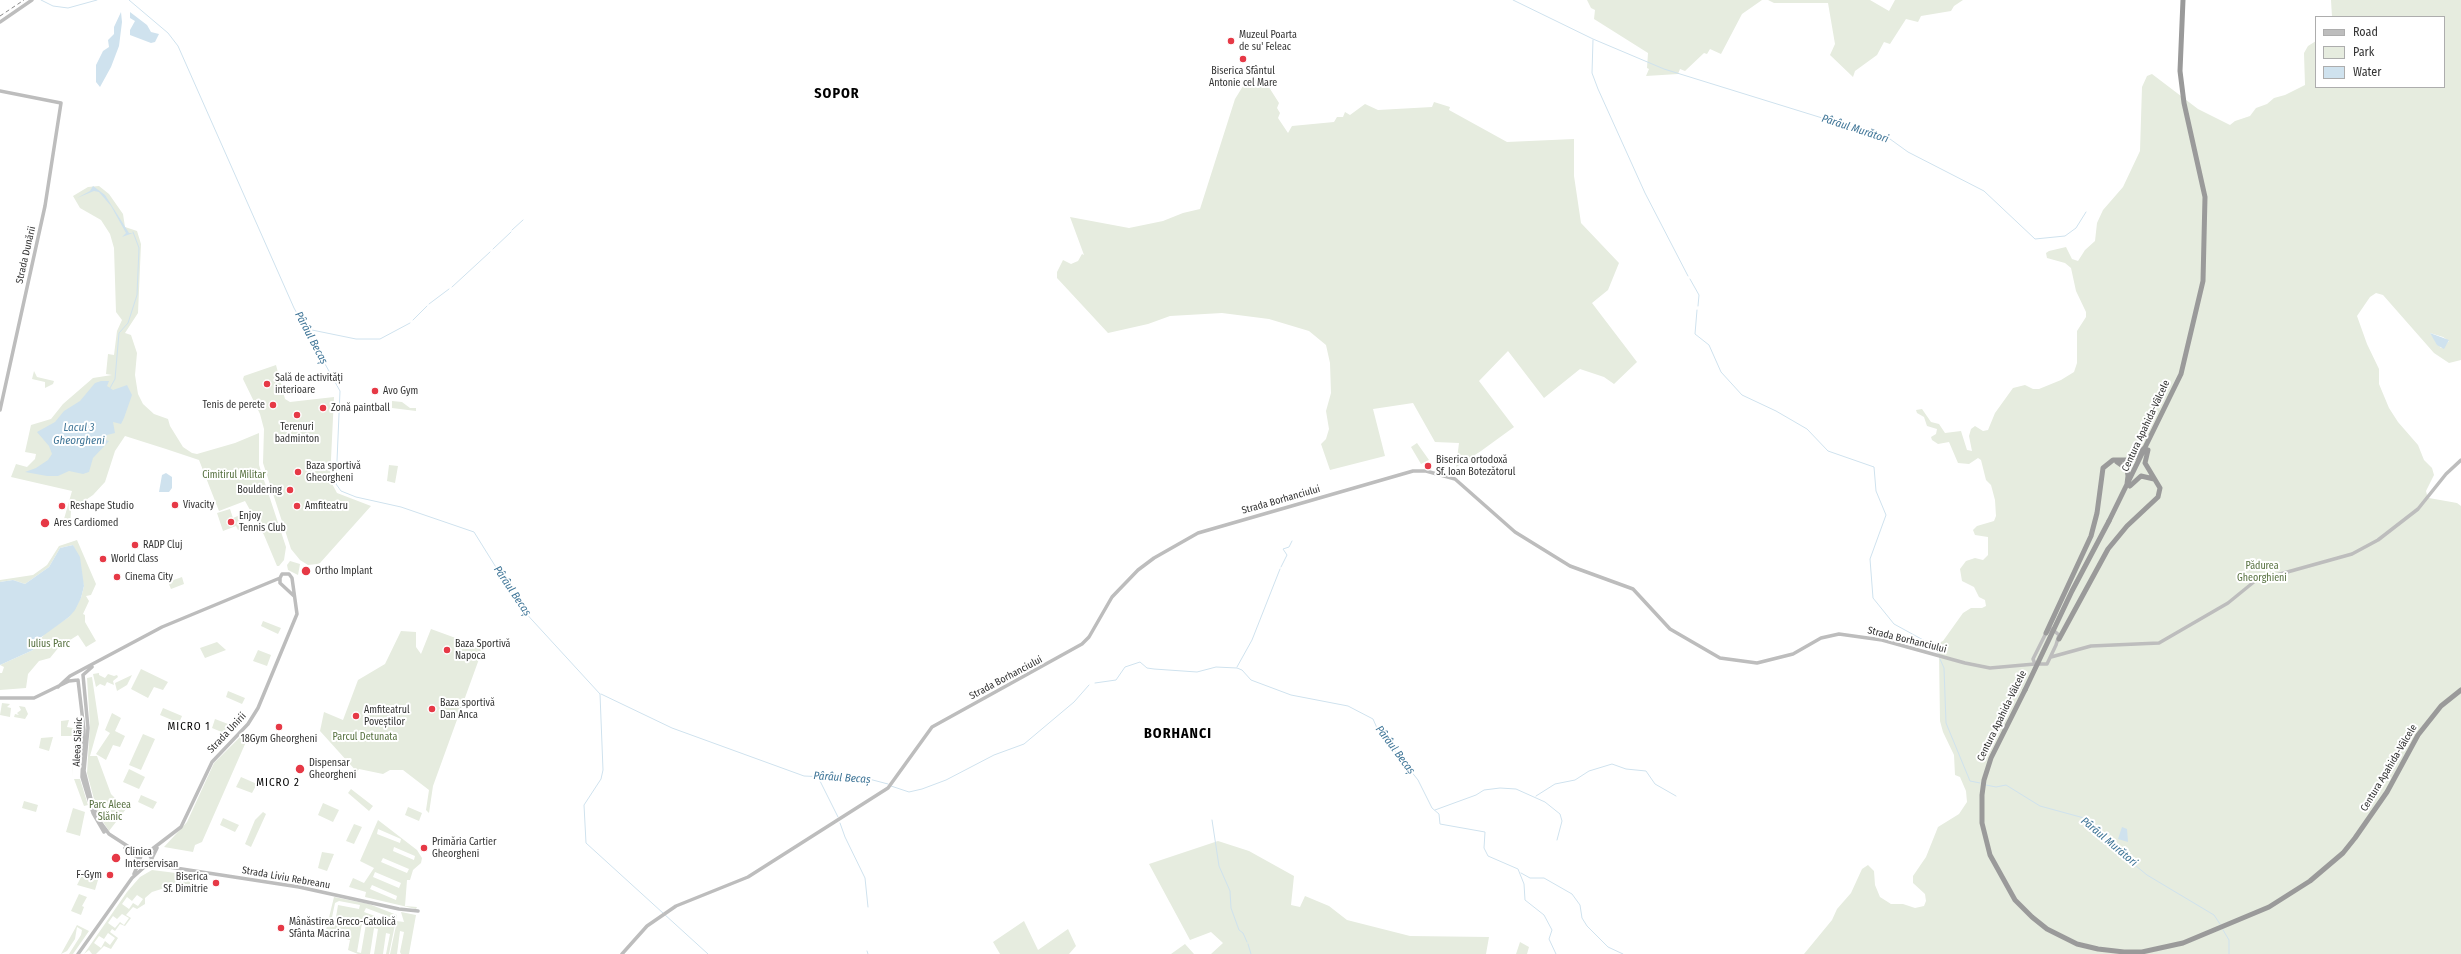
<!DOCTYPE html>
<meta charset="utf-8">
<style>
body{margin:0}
#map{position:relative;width:2461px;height:954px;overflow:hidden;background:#fff;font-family:"Fira Sans Condensed",sans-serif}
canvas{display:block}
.legend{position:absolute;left:2315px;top:16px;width:130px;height:72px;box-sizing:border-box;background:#fff;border:1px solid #adadad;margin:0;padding:5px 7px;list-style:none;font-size:12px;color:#333}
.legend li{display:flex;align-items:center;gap:8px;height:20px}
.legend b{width:20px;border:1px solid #adadad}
</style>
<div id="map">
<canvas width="2461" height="954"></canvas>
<ul class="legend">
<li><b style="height:5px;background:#bdbdbd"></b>Road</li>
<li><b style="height:11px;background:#e6ecdf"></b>Park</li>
<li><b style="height:11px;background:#cfe2ee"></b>Water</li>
</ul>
</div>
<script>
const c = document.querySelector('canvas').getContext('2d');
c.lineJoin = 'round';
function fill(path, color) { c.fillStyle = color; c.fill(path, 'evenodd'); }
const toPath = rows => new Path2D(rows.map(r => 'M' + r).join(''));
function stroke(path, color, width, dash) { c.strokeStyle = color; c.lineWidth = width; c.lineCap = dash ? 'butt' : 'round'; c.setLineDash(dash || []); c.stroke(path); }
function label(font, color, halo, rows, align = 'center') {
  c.font = font + ' "Fira Sans Condensed",sans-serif'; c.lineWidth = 4; c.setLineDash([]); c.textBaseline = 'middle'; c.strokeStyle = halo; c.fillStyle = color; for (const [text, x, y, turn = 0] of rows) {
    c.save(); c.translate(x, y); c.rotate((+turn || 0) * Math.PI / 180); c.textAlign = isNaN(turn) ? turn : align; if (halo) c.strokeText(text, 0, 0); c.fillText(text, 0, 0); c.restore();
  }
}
fill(toPath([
 [1587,0,1762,0,1742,14,1721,54,1710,49,1707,54,1704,53,1685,71,1680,69,1678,74,1646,76,1649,69,1647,68,1648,53,1594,19,1595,10,1591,8],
 [1768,0,1870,0,1889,11,1895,0,1963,0,1954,6,1951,11,1921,16,1918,22,1906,19,1890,44,1884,42,1877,55,1855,71,1853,77,1830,55,1835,44,1828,3,1774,3],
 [2331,0,2461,0,2461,360,2449,363,2434,353,2383,295,2376,293,2370,297,2357,316,2367,344,2379,369,2379,384,2389,408,2398,422,2418,445,2424,460,2432,468,2434,475,2426,491,2427,495,2429,498,2457,503,2461,506,2461,954,1804,954,1832,920,1837,909,1851,893,1862,869,1868,865,1874,871,1875,885,1880,897,1891,904,1903,904,1915,908,1924,906,1926,901,1925,894,1913,883,1913,876,1926,857,1938,827,1959,814,1967,802,1966,791,1960,777,1955,775,1954,755,1943,732,1940,721,1939,654,1923,641,1926,640,1936,644,1943,641,1963,613,1971,608,1982,608,1986,606,1985,600,1979,597,1974,587,1962,581,1960,569,1966,561,1975,558,1983,560,1988,555,1988,537,1975,535,1973,530,1977,526,1994,521,1996,516,1995,500,1991,485,1986,480,1981,460,1978,458,1969,464,1958,463,1949,442,1938,444,1932,440,1931,437,1936,434,1937,429,1927,426,1924,417,1917,413,1916,410,1922,409,1931,422,1939,424,1945,433,1961,431,1967,450,1972,451,1969,436,1971,429,1975,426,1983,431,1988,430,1995,413,2013,388,2025,385,2033,389,2039,389,2061,380,2074,372,2077,363,2077,331,2086,317,2086,312,2076,291,2071,268,2065,263,2047,258,2046,253,2049,251,2066,247,2072,259,2078,261,2085,250,2095,241,2097,223,2103,210,2123,187,2140,151,2142,87,2147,76,2152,74,2198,109,2230,125,2235,121,2250,116,2256,108,2267,104,2274,98,2285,95,2305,85,2304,53,2308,46,2316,41,2316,87,2444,87,2444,17,2332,17],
 [2430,333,2443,337,2449,341,2441,348],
 [1248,78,1265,81,1279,103,1277,108,1280,113,1278,118,1288,133,1292,126,1334,122,1337,117,1343,117,1345,112,1350,115,1365,104,1378,110,1432,107,1434,102,1450,107,1449,110,1507,142,1574,139,1574,176,1581,223,1619,263,1608,290,1592,303,1637,362,1614,384,1604,377,1580,369,1544,398,1508,351,1479,381,1514,427,1481,451,1456,467,1459,443,1435,442,1413,403,1373,409,1385,456,1330,470,1321,444,1326,439,1329,429,1326,411,1331,393,1330,363,1326,345,1309,331,1269,319,1222,313,1170,316,1148,324,1108,333,1057,278,1057,272,1063,260,1071,264,1078,261,1082,254,1084,255,1070,217,1129,228,1163,221,1183,213,1200,209,1235,99],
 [99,186,109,194,123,214,125,227,137,231,141,244,138,313,125,333,131,335,137,353,135,375,138,394,143,404,154,414,168,419,170,426,183,447,192,453,197,454,235,443,259,433,259,465,286,547,284,560,279,566,277,566,264,535,245,501,219,511,199,460,166,449,125,436,115,451,105,482,93,495,71,510,70,528,62,526,72,491,11,477,16,464,27,467,35,459,36,454,25,452,31,425,51,419,63,404,93,378,112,375,106,374,108,354,114,355,117,331,122,320,116,312,114,248,110,234,101,220,80,208,73,196,88,187],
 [276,365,285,399,290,402,334,397,330,480,337,493,371,506,320,563,317,564,308,565,300,560,291,549,263,463,264,429,260,414,243,379,244,376],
 [34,371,37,377,54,381,53,384,45,388,45,382,32,379],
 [392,401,402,402,410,408,416,408,416,411,392,408],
 [1417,443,1429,460,1421,464,1411,447],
 [389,465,398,466,395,483,387,481],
 [230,509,233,518,240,515,244,527,238,530,236,526,223,531,217,513],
 [77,540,96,584,91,595,86,596,89,601,83,614,85,615,85,622,96,641,86,647,78,635,59,647,50,658,39,661,28,674,26,688,0,690,0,673,2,673,4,667,0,665,33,650,45,633,69,617,81,598,84,586,73,545,60,548,49,567,25,584,13,580,0,582,0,580,33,575,47,565,59,546],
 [290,561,300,564,298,575,288,570,287,565],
 [182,577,184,584,171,589,168,582],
 [263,621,281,628,278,634,261,626],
 [431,629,483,648,433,786,429,813,426,810,429,790,403,770,390,770,383,774,359,769,357,772,320,731,324,712,343,720,358,680,385,664,401,631,416,632,416,647,421,654],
 [217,642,226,650,205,658,200,648],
 [258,650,271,655,267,666,253,661],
 [141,669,168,682,163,690,154,687,148,698,131,689],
 [99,673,99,675,105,678,108,674,114,676,117,675,118,677,113,681,114,685,107,682,105,686,100,684,96,687,93,674],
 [132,675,127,685,117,691,115,683],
 [92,677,99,724,90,756,97,756,111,794,126,809,109,831,98,814,87,773,90,725,87,678],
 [228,691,245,698,242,704,226,697],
 [2,703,10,704,7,707,11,708,10,717,0,715],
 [19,706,25,707,28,714,25,719,14,717,15,714,19,715,17,713,21,710],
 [163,708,182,716,179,723,160,715],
 [112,713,121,718,115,731,125,736,120,747,113,745,106,760,96,754,110,733,105,730],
 [215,719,228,724,224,733,212,728],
 [69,720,67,727,79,729,79,732,72,732,72,736,61,736,61,721],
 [244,733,249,735,202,842,195,845,193,852,164,847,187,822,214,763],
 [143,734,155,739,141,770,129,765],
 [53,737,49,751,39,748,41,738],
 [74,743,80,744,80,753,74,753,72,777],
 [129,769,145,777,139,789,123,782],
 [241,777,257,784,252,793,236,787],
 [74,779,80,779,88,805,84,806],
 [351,789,373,806,369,811,348,793],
 [141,795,157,802,153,809,138,802],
 [24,801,38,805,36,812,22,808],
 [323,803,339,810,333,822,318,815],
 [408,807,422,813,419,821,405,815],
 [73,808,85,812,80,836,66,832],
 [263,812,266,814,251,847,245,844,255,820],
 [223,818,239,825,235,832,220,825],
 [378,820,417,850,422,858,421,863,413,870,410,880,407,880,405,906,417,907,416,909,365,897,366,892,349,887,353,878,364,883,374,868,360,861],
 [378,829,401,839,400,843,377,834],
 [394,847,415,856,414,860,393,851],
 [383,858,409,869,407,873,381,862],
 [375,872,401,883,399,888,373,877],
 [372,885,397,896,396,900,370,889],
 [354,824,362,827,354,844,346,841],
 [1218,841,1249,851,1294,876,1291,905,1300,907,1305,896,1329,906,1347,920,1410,936,1489,937,1486,954,1211,954,1223,943,1211,932,1190,940,1149,864],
 [322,852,334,854,327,871,318,868],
 [152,870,192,875,189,887,174,885,152,892,145,898,145,904,137,909,133,907,126,915,131,918,125,926,120,924,115,931,112,929,110,932,118,938,111,949,104,946,96,954,92,954,89,950,84,954,127,892,140,877],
 [137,895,143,899,138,906,133,903,129,909,122,904,127,897,132,901],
 [122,914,129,918,124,925,120,922,115,928,108,923,113,916,117,919],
 [108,933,115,938,110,945,105,941,101,948,94,943,99,936,104,939],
 [82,875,98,880,95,890,77,885],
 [79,894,87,897,82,906,84,907,81,915,71,911],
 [334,897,369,904,397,915,389,954,386,954,390,934,386,933,383,954,374,954,378,929,374,928,370,954,358,954,348,950,350,940,325,934],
 [339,901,360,905,359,909,338,905,335,923,331,922,335,903],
 [366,908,395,919,394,923,364,912],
 [362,923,366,924,361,953,357,952],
 [401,912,416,915,409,954,401,954,400,952,404,932,400,931,397,954,390,954,397,921,404,922],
 [1024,921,1038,950,1068,929,1076,946,1069,954,1000,954,993,942],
 [77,925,89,931,73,954,69,954,81,935,82,930,77,927,75,939,67,951,61,954],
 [1520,942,1529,947,1527,954,1516,954],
 [1185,944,1194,954,1171,954]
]), '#e6ecdf');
fill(toPath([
 [121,12,122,22,119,46,111,67,100,87,96,82,96,65,103,51,109,47,108,40,114,34,114,27],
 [130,12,147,25,151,32,159,34,155,42,151,43,130,35,130,30,135,21,130,18],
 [93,186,105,195,129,233,133,233,122,237,126,233,111,206,99,192,94,191,77,198,90,191],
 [2430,333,2449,340,2444,349,2437,345],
 [101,381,109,381,107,386,113,390,127,385,132,395,124,418,121,424,113,422,115,433,107,435,105,440,109,441,93,458,89,472,83,474,69,471,58,476,47,476,25,472,36,468,48,460,52,454,49,446,37,432,55,422,64,411,80,401,95,383],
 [166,473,172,477,172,488,169,492,159,492,162,475],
 [73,545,80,557,84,586,81,598,75,610,69,617,40,638,33,650,0,665,0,582,13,580,25,584,49,567,60,548],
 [2122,827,2127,829,2128,842,2118,839]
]), '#cfe2ee');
stroke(toPath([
 [41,0,53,6,68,8,97,0],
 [129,0,168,33,178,46,294,308,340,391,336,484,341,491,356,497,401,507,474,532,522,609,600,694,603,770,601,779,584,805,586,843,708,954],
 [1513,0,1593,39,1664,69,1890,139,1908,152,1984,191,2035,239,2065,236,2076,228,2086,212],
 [1593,40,1592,73,1598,89,1645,193,1688,276],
 [512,230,523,220],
 [493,249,511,232],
 [1690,279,1699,295,1698,306],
 [452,287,490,252],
 [429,304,449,289],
 [1697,310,1695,334,1709,345,1721,372,1742,395,1776,411,1807,429,1828,451,1874,467,1876,491,1886,515,1870,559,1873,598,1894,624,1936,647,1938,653],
 [413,320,427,306],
 [307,329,356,339,380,339,410,323],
 [110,388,115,379,119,333,128,323,137,295,139,248,133,232],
 [1281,567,1287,555,1283,549,1289,547,1292,541],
 [1940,659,1944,668,1946,723,1970,781,1980,783],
 [1237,667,1252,640,1280,569],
 [1095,683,1116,680,1125,667,1140,662,1147,668,1154,669,1197,672,1216,667,1237,668,1242,670,1251,680,1291,695,1348,706,1373,719,1377,728,1418,780,1432,808,1439,814,1440,824,1485,832,1484,848,1488,856,1518,869,1524,884,1525,900,1544,915,1552,930,1549,939,1556,954],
 [601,694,672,728,804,776,869,779,888,784],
 [819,779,838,817],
 [1986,785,1996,787,2006,785,2040,806,2084,818,2119,852,2147,875,2214,915,2220,924],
 [891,786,909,792,922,789,946,780,994,755,1024,744,1074,702,1089,685],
 [1536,796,1555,784,1575,780,1589,771,1612,764,1626,769,1646,771,1655,784,1676,796],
 [1435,810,1476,795,1484,790,1500,788,1516,789,1545,802,1560,814,1562,821,1557,840],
 [1212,820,1219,866,1230,891,1231,908,1239,930,1243,933,1247,942],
 [840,823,845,837,865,878,868,907],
 [1521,873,1530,878,1544,878,1572,894,1580,905,1582,918,1587,926,1608,947,1623,954],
 [2223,930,2229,940,2229,954],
 [1248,944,1251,954],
 [867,951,868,954]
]), '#cfe2ee', 1);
stroke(toPath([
 [0,22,32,0],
 [0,91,61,103,45,206,0,410],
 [2052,629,2059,635,2056,645,2047,664,2035,664,2033,659,2046,633,2052,629],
 [2051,657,2091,646,2159,643,2228,603,2255,581,2352,554,2378,540,2418,509,2446,474,2461,460],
 [83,675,88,728,84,771,93,807,101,823,109,834,129,847,148,853,152,859],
 [83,675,92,667],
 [78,680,84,730,82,777,93,813,104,832],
 [58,687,70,676,162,627,280,578],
 [0,698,34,698,69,681,78,680],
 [125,848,140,860],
 [145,853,141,855,140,860,147,864],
 [147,853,181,827,212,762,248,724,258,708,297,614,292,578,289,574,282,574,280,578,280,583,294,596],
 [151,862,156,865,299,887,399,909,418,911],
 [134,874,140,860],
 [78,954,132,878,150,862,157,848],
 [622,954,647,926,676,906,748,877,888,788,932,727,1082,644,1089,637,1112,597,1138,570,1154,558,1198,533,1413,471,1426,471,1455,479,1515,532,1570,566,1633,589,1670,629,1720,658,1757,663,1793,654,1821,638,1839,634,1882,640,1965,663,1990,668,2035,664]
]), '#bdbdbd', 3.5);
stroke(toPath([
 [2117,462,2127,469,2128,476,2127,484],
 [2130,486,2141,476,2154,479],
 [2109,521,2181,374,2203,281,2205,197,2184,103,2180,71,2183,0],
 [2046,633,2091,536,2097,513,2103,468,2113,460,2132,460,2143,449],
 [2059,639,2108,549,2127,526,2158,497,2160,488,2145,463,2148,450],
 [2025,690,1991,758,1984,780,1982,795,1982,823,1990,855,2015,900,2032,917,2047,929,2077,944,2098,949,2124,952,2142,952,2183,943,2269,907,2310,881,2343,853,2355,838,2387,792,2418,735,2441,706,2461,690]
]), '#9a9a9a', 5);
stroke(toPath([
 [0,16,24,0]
]), '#888', 1, [4, 3]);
stroke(toPath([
 [2025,690,2072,591,2109,521]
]), '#9a9a9a', 5);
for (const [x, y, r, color] of [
 [1231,41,4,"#e63946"],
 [1243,59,4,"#e63946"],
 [267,384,4,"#e63946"],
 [375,391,4,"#e63946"],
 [273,405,4,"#e63946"],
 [323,408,4,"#e63946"],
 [297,415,4,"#e63946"],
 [1428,466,4,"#e63946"],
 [298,472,4,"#e63946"],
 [290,490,4,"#e63946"],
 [175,505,4,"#e63946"],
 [62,506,4,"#e63946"],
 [297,506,4,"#e63946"],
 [231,522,4,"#e63946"],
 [45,523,5,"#e63946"],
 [135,545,4,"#e63946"],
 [103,559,4,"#e63946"],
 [306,571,5,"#e63946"],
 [117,577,4,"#e63946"],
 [447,650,4,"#e63946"],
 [432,709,4,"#e63946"],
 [356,716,4,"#e63946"],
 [279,727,4,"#e63946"],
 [300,769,5,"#e63946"],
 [424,848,4,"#e63946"],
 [116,858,5,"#e63946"],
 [110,875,4,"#e63946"],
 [216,883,4,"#e63946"],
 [281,928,4,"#e63946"]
]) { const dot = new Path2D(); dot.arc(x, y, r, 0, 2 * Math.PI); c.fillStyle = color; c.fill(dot); stroke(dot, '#fff', 1.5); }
label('10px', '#333', '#fff', [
 ["Muzeul Poarta",1239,35],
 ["de su' Feleac",1239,47],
 ["Biserica Sfântul",1243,71,"center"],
 ["Antonie cel Mare",1243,83,"center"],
 ["Sală de activități",275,378],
 ["interioare",275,390],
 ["Avo Gym",383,391],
 ["Tenis de perete",265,405,"right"],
 ["Zonă paintball",331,408],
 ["Terenuri",297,427,"center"],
 ["badminton",297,439,"center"],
 ["Biserica ortodoxă",1436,460],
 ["Sf. Ioan Botezătorul",1436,472],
 ["Baza sportivă",306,466],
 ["Gheorgheni",306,478],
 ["Bouldering",282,490,"right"],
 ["Vivacity",183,505],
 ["Reshape Studio",70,506],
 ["Amfiteatru",305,506],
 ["Enjoy",239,516],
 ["Tennis Club",239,528],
 ["Ares Cardiomed",54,523],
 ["RADP Cluj",143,545],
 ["World Class",111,559],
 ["Ortho Implant",315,571],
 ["Cinema City",125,577],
 ["Baza Sportivă",455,644],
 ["Napoca",455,656],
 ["Baza sportivă",440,703],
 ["Dan Anca",440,715],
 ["Amfiteatrul",364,710],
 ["Poveștilor",364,722],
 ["18Gym Gheorgheni",279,739,"center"],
 ["Dispensar",309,763],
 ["Gheorgheni",309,775],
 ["Primăria Cartier",432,842],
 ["Gheorgheni",432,854],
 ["Clinica",125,852],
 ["Interservisan",125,864],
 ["F-Gym",102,875,"right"],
 ["Biserica",208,877,"right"],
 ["Sf. Dimitrie",208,889,"right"],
 ["Mânăstirea Greco-Catolică",289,922],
 ["Sfânta Macrina",289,934]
], 'left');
label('10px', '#333', '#fff', [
 ["Strada Dunării",26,255,-77],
 ["Centura Apahida-Vâlcele",2146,426,-65],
 ["Strada Borhanciului",1281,500,-16],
 ["Strada Borhanciului",1907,640,14],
 ["Strada Borhanciului",1006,678,-28],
 ["Centura Apahida-Vâlcele",2002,716,-64],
 ["Strada Unirii",227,733,-47],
 ["Aleea Slănic",78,742,-87],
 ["Centura Apahida-Vâlcele",2389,768,-59],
 ["Strada Liviu Rebreanu",286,878,10]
]);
label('10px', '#56703f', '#fff', [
 ["Cimitirul Militar",234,475],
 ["Pădurea",2262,566],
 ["Gheorghieni",2262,578],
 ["Iulius Parc",49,644],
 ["Parcul Detunata",365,737],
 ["Parc Aleea",110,805],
 ["Slănic",110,817]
]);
label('italic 11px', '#3f7597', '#fff', [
 ["Pârâul Murători",1855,129,18],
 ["Pârâul Becaș",311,338,62],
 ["Lacul 3",79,428],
 ["Gheorgheni",79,441],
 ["Pârâul Becaș",512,591,56],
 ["Pârâul Becaș",1395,750,53],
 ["Pârâul Becaș",842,778,4],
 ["Pârâul Murători",2109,842,40]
]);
c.letterSpacing = '1px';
label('11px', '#000', '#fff', [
 ["MICRO 1",189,727],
 ["MICRO 2",278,783]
]);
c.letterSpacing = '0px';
c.letterSpacing = '1px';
label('bold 14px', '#000', '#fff', [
 ["SOPOR",837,94],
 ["BORHANCI",1178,734]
]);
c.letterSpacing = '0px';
</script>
